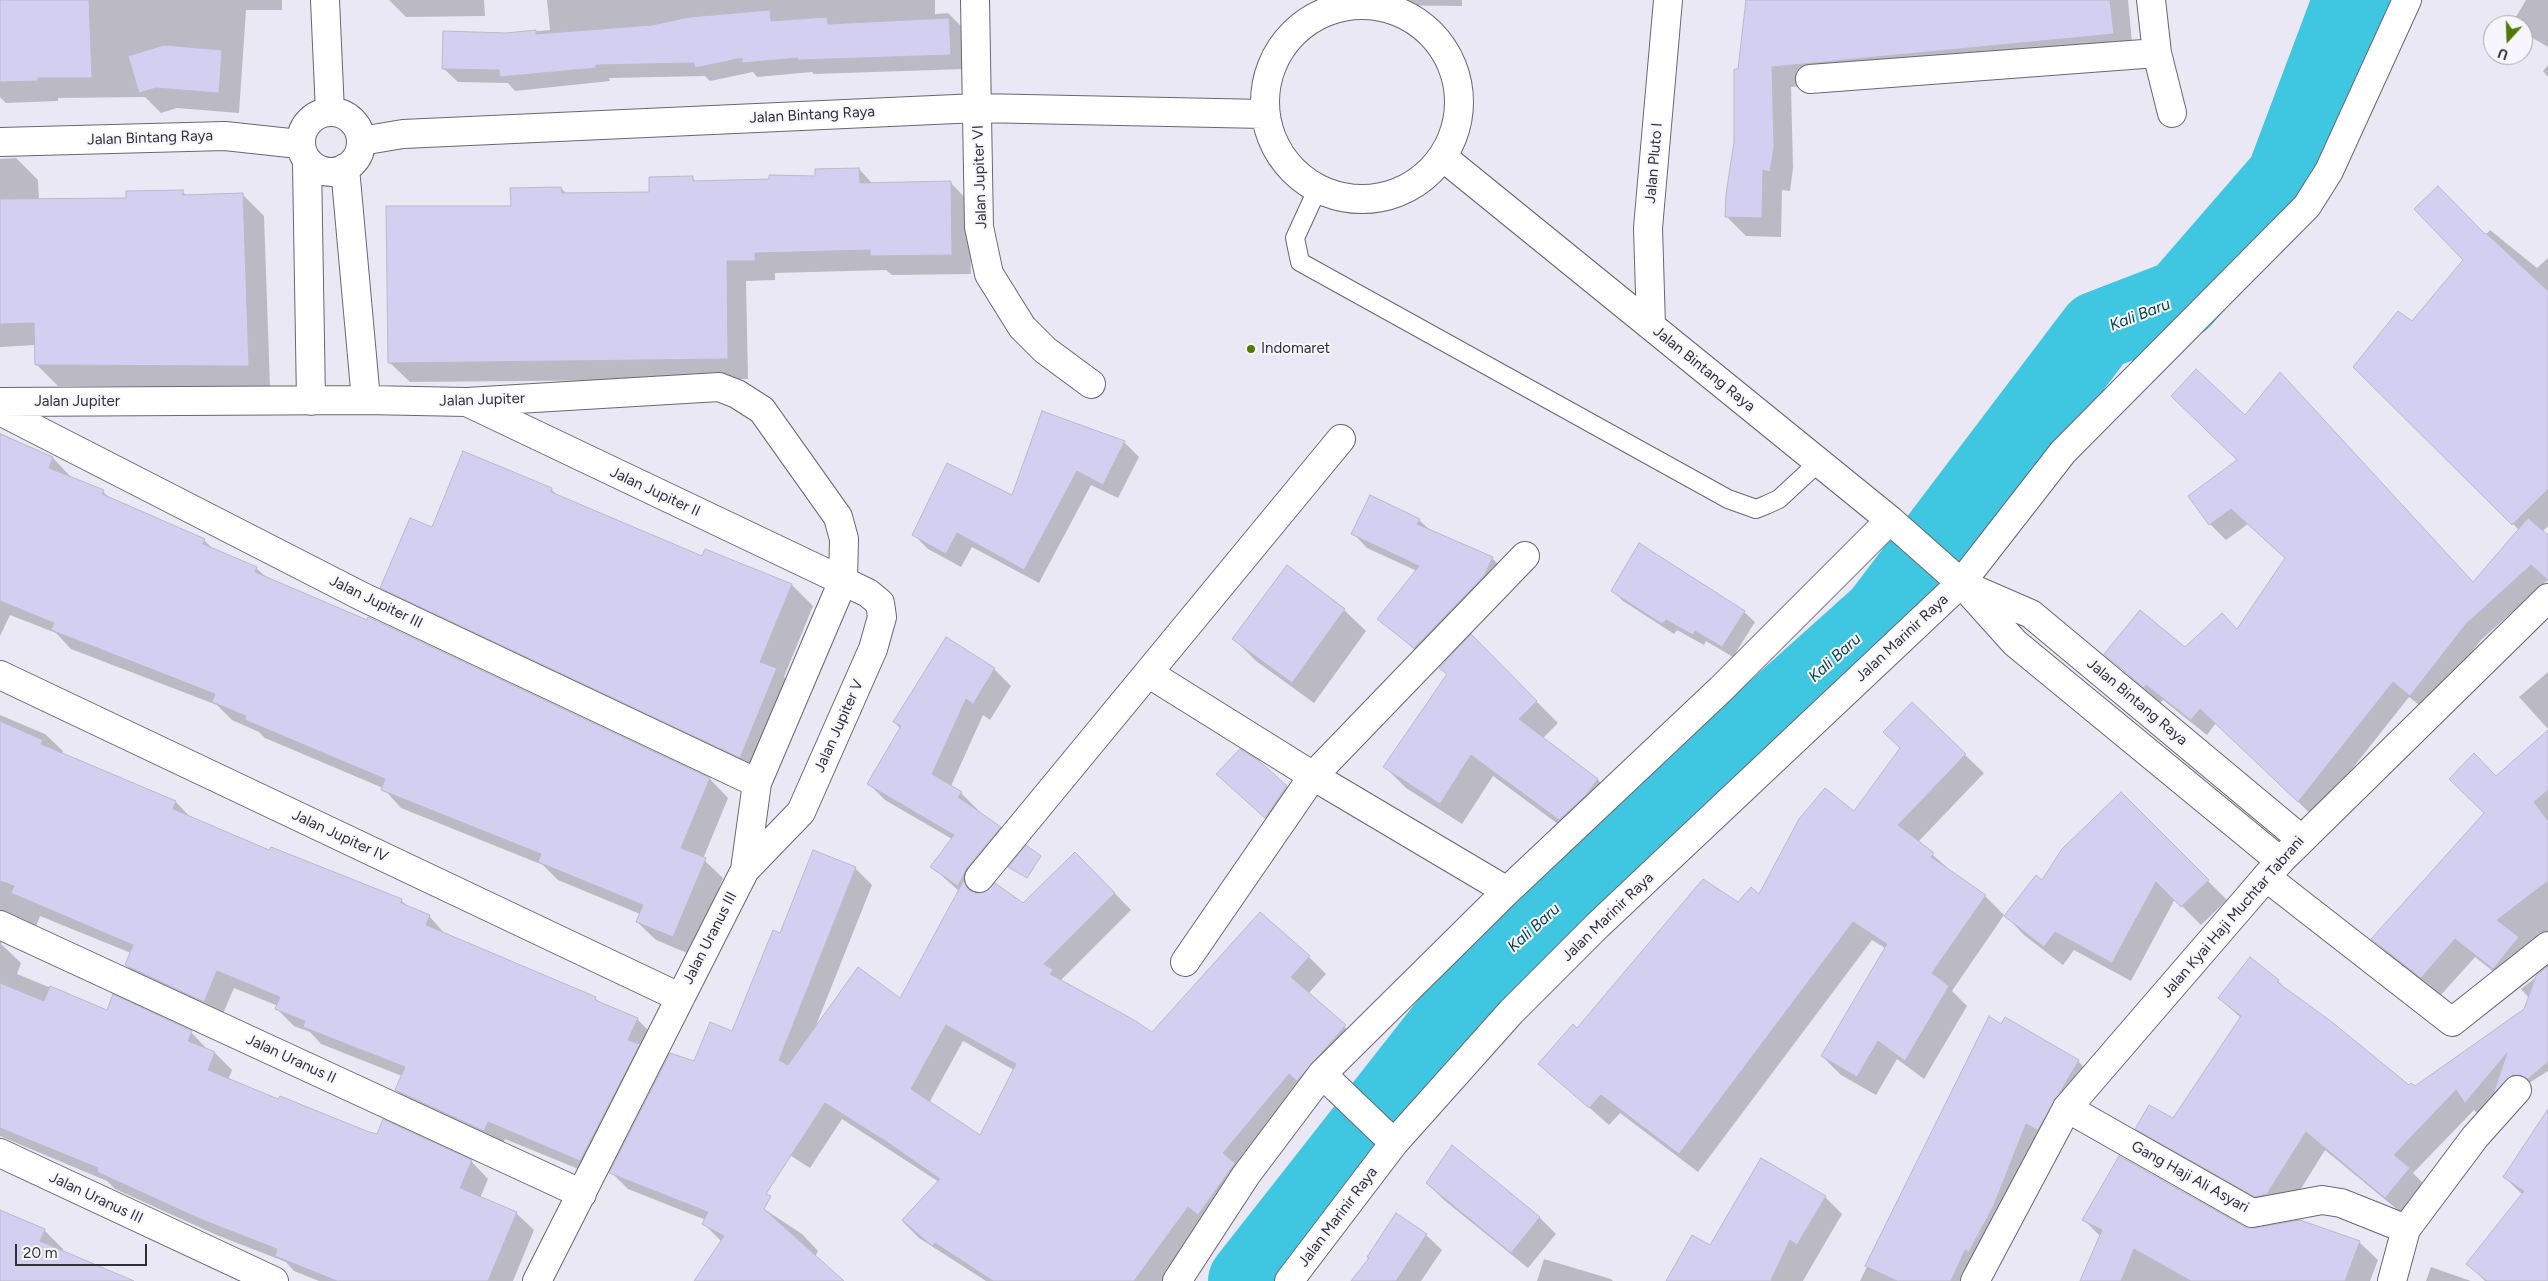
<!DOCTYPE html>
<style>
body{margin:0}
#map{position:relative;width:2548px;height:1281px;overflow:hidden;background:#eae8f5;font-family:Figtree,sans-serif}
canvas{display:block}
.north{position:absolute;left:2483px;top:15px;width:50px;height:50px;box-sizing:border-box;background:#f7f6fe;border:1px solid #a8a7ae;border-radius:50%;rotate:200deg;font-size:14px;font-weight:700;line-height:20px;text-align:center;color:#313035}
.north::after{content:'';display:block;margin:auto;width:18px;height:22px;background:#4e7b00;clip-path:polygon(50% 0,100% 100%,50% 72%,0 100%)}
.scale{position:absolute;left:15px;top:1244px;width:132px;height:22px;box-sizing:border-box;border:2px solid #313035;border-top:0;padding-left:6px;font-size:15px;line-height:18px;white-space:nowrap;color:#313035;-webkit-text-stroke:4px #f7f6fe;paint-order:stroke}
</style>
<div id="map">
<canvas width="2548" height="1281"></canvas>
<div class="north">U</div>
<div class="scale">20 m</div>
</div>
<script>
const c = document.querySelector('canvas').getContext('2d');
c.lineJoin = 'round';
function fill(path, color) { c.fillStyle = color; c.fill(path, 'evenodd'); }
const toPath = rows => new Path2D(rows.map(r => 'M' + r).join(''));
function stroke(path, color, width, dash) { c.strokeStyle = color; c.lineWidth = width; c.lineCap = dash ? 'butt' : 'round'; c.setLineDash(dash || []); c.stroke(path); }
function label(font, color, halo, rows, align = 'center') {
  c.font = font + ' Figtree,sans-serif'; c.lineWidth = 4; c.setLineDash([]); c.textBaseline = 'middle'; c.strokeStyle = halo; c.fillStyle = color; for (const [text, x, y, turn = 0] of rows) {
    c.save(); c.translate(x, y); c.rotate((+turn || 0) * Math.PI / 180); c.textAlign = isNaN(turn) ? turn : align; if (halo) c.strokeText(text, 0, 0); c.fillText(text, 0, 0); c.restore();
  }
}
fill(toPath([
 [0,0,282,0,282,10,246,10,239,113,177,108,161,113,145,97,58,98,58,101,6,103,0,97],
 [389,0,484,0,485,16,406,17],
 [547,0,935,0,935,14,948,13,962,27,965,69,814,74,812,72,757,77,753,72,710,81,705,76,609,78,610,81,515,91,508,83,458,82,443,68,506,34,550,30],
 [1364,0,1462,0,1462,6,1369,5],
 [1747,0,2128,0,2133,53,1791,87,1793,168,1790,191,1782,190,1781,237,1746,236,1726,216,1735,142,1739,70],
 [2526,0,2548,0,2548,47,2524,33,2523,25,2516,25,2513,22],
 [2548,65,2548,77,2543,71],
 [16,158,38,180,39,200,127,199,182,191,187,196,243,195,264,216,270,387,58,386,36,364,36,345,0,347,0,159],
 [859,169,873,184,950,182,970,203,971,274,892,275,886,270,775,273,775,280,746,281,748,379,410,382,389,362,512,207,561,188,567,194,650,194,692,177,696,182,771,180,816,177],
 [2490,230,2537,268,2548,258,2548,526,2542,532,2548,537,2548,580,2481,640,2427,711,2409,697,2314,817,2216,723,2207,735,2163,700,2160,703,2106,654,2185,649,2238,630,2286,559,2248,524,2226,540,2210,524,2239,460,2245,416,2281,374,2474,584,2519,530,2355,367,2412,323],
 [1043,413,1124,442,1139,457,1118,498,1091,485,1039,583,972,547,961,567,928,549,914,535,1013,496],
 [0,433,53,458,71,477,103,492,110,498,204,540,214,550,256,568,267,578,368,621,369,618,710,779,728,798,703,859,723,878,692,955,656,940,637,922,640,914,558,880,543,865,401,808,383,788,265,738,259,732,232,720,217,705,71,649,56,633,10,615,0,636],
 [464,453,552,490,558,496,703,557,792,585,813,606,784,677,798,691,761,778,403,609,382,588,433,528],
 [1419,520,1431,531,1492,558,1506,572,1429,662,1379,619,1417,571,1367,548,1353,533],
 [1612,590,1744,612,1755,622,1733,657,1706,641,1704,645,1677,630,1674,634,1623,601],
 [1344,610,1366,631,1314,703,1256,661,1234,639],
 [1471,636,1558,723,1543,738,1598,780,1619,801,1608,816,1581,841,1493,776,1462,824,1406,788,1384,766,1448,675,1441,668],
 [994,669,1011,686,990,720,983,715,951,786,961,793,978,810,976,812,1000,828,1016,845,983,885,979,894,1023,905,1092,870,1131,910,1061,980,1152,1034,1309,957,1326,974,1308,994,1362,1043,1205,1223,1163,1281,986,1281,919,1238,903,1222,939,1182,842,1119,810,1168,788,1154,755,1203,802,1234,818,1251,815,1257,842,1281,696,1281,722,1242,704,1224,706,1220,628,1189,611,1172,695,1063,733,1032,781,935,855,868,872,885,815,1028,900,1000,959,891,932,867,952,839,885,800,869,784,901,729,894,722],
 [963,1041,1014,1070,980,1137,929,1103],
 [2548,672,2548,729,2519,697],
 [1912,704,1984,773,1918,842,1952,872,1985,896,2004,915,1952,991,1967,1006,1924,1079,1897,1059,1876,1095,1841,1075,1822,1056,1885,948,1872,940,1698,1172,1620,1113,1609,1125,1540,1064,1577,1030,1739,904,1760,896,1854,813,1901,748],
 [0,715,45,734,63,751,62,754,176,802,191,818,270,852,401,900,409,908,429,916,446,935,595,998,601,1004,637,1019,654,1036,598,1177,505,1139,501,1148,414,1107,396,1090,402,1076,321,1044,310,1032,294,1026,277,1009,278,1006,234,988,221,1018,143,982,126,965,131,953,40,916,34,932,3,936,1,944,21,963,17,974,107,1011,191,1032,208,1050,215,1053,232,1070,228,1080,279,1101,368,1133,471,1161,488,1179,480,1198,516,1213,534,1230,513,1281,319,1281,294,1271,286,1262,219,1236,115,1189,107,1181,0,1136],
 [2548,732,2548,960,2513,987,2475,957,2440,996,2392,958,2373,939,2485,813,2496,777],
 [1218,774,1286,787,1308,809,1287,838],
 [2121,794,2227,900,2201,925,2175,899,2131,981,2074,950,2063,965,2024,935,2006,916,2043,882],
 [2548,968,2548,1071,2521,1088,2485,1121,2474,1110,2413,1173,2428,1188,2405,1216,2325,1150,2286,1213,2275,1215,2156,1147,2137,1129,2174,1120,2241,1018,2219,998,2278,981,2293,996,2409,1087,2414,1088,2525,1009,2529,998,2521,989],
 [1990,1018,2001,1026,2078,1061,2095,1079,1976,1281,1860,1281],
 [1452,1146,1540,1218,1556,1234,1528,1268,1444,1200,1427,1183],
 [2548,1152,2548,1281,2485,1281,2468,1264,2523,1195,2504,1177],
 [1825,1197,1842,1214,1803,1281,1668,1281,1710,1246],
 [1396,1214,1426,1235,1442,1250,1421,1281,1353,1281,1370,1258],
 [0,1215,44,1230,63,1249,62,1252,121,1281,0,1281],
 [2084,1220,2359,1242,2378,1260,2370,1281,2091,1281,2100,1236],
 [1544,1259,1611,1279,1613,1281,1537,1281],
 [2431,1267,2471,1281,2426,1281]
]), '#0003');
stroke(toPath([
 [1248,1281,1504,955,1882,616,2098,331,2181,299,2286,178,2353,0]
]), '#3fc7e2', 80);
const building = toPath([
 [0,0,89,0,92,78,38,78,38,81,0,82,0,0],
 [1746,0,2110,0,2114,34,1772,67,1774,147,1770,172,1763,170,1762,218,1725,217,1726,194,1734,142,1734,69,1738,69,1746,0],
 [770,10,771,21,827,17,828,24,949,18,951,55,798,60,798,58,742,63,742,58,695,68,694,63,596,65,596,68,500,77,499,70,442,69,443,31,506,33,536,30,536,34,652,25,690,17,770,10],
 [164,45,222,50,219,93,156,88,139,93,128,56,164,45],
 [859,168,860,183,951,181,952,255,870,256,870,250,755,253,755,261,727,261,728,359,388,363,386,206,511,206,510,188,561,187,562,193,649,192,649,177,693,176,693,181,769,179,769,175,815,176,815,169,859,168],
 [2438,186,2485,234,2486,233,2548,291,2548,489,2512,525,2353,367,2398,311,2412,321,2463,260,2414,209,2438,186],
 [183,190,183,195,243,193,249,366,35,365,34,323,0,324,0,199,126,198,126,191,183,190],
 [2196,369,2245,415,2280,372,2473,582,2528,518,2548,535,2548,580,2531,565,2466,624,2410,696,2393,682,2298,802,2200,709,2191,720,2146,685,2144,688,2104,654,2140,610,2185,647,2222,613,2237,629,2285,558,2231,509,2209,525,2188,496,2237,460,2171,396,2196,369],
 [1042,411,1125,441,1103,485,1077,471,1024,570,957,533,946,554,912,535,947,463,1012,495,1042,411],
 [0,434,53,457,49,468,104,490,102,494,205,539,203,544,257,567,255,572,367,620,368,617,710,778,681,848,706,858,673,937,636,922,643,905,538,862,541,854,381,790,385,779,245,720,246,716,212,702,215,694,51,630,54,623,0,601,0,434],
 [463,451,552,488,551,492,702,556,705,549,792,584,760,662,777,668,740,758,380,588,410,518,432,527,463,451],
 [1370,495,1420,519,1417,524,1493,557,1484,576,1414,648,1377,619,1419,566,1351,534,1370,495],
 [1639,543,1745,611,1722,647,1695,631,1693,635,1666,620,1662,624,1611,591,1639,543],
 [1287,565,1345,609,1292,683,1232,639,1287,565],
 [1471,634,1537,701,1519,719,1598,779,1586,795,1559,820,1471,755,1440,804,1383,767,1447,674,1439,668,1471,634],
 [946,637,995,668,973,704,966,699,932,774,962,792,958,797,1001,827,967,868,958,886,930,867,954,835,867,784,901,726,893,722,946,637],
 [1912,702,1966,754,1898,825,1934,853,1931,857,1986,895,1932,973,1949,986,1905,1061,1878,1041,1857,1077,1821,1056,1887,944,1853,922,1679,1154,1601,1095,1589,1108,1538,1064,1573,1024,1577,1028,1703,879,1738,902,1751,887,1759,894,1799,819,1825,788,1854,811,1900,748,1883,732,1912,702],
 [0,721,43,740,41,744,176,801,173,809,269,850,271,847,402,899,401,903,430,915,426,925,596,997,595,1000,638,1018,628,1040,640,1044,580,1161,488,1122,484,1131,395,1090,405,1067,303,1027,305,1021,275,1009,280,997,217,971,204,1002,125,965,133,945,11,893,14,886,0,881,0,721],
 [2548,730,2548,790,2534,802,2548,821,2548,881,2497,920,2519,937,2493,969,2455,939,2421,978,2371,939,2484,813,2449,779,2474,753,2496,776,2548,730],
 [1240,749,1258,760,1287,786,1265,818,1216,774,1240,749],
 [2121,792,2209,880,2181,907,2156,882,2112,963,2055,932,2044,947,2004,916,2036,875,2042,880,2062,849,2121,792],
 [1026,845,1041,856,1027,878,1008,867,1026,845],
 [813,850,856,867,779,1060,788,1065,858,967,900,998,964,880,969,890,976,893,985,892,995,883,1023,903,1075,852,1115,893,1044,964,1053,970,1050,974,1134,1020,1152,1032,1260,912,1310,956,1291,977,1346,1025,1297,1081,1289,1074,1223,1153,1235,1163,1198,1215,1188,1207,1134,1281,993,1281,935,1243,932,1246,902,1220,940,1179,890,1144,825,1103,766,1194,771,1196,764,1209,844,1281,694,1281,724,1236,702,1224,708,1212,609,1173,670,1053,694,1061,710,1022,732,1031,773,930,780,933,813,850],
 [946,1025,1016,1064,980,1135,911,1089,946,1025],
 [2250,957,2279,980,2277,982,2332,1022,2409,1085,2411,1083,2415,1086,2524,1009,2536,976,2548,966,2548,1062,2528,1079,2520,1075,2512,1075,2493,1094,2507,1053,2465,1103,2456,1090,2394,1155,2410,1168,2385,1198,2306,1132,2267,1194,2255,1197,2135,1129,2149,1105,2173,1118,2241,1016,2218,998,2250,957],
 [0,983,44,1001,50,986,107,1010,113,994,192,1031,188,1041,215,1052,208,1070,278,1099,280,1096,369,1132,377,1134,383,1119,472,1160,460,1188,517,1212,488,1281,337,1281,275,1256,277,1249,200,1219,97,1172,98,1168,0,1128,0,983],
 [1989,1016,2001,1024,2005,1017,2079,1060,2038,1130,2026,1124,1994,1205,1969,1252,1965,1250,1951,1281,1897,1281,1865,1266,1989,1016],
 [2548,1109,2548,1281,2487,1281,2466,1264,2524,1191,2503,1177,2548,1109],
 [1452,1145,1540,1217,1511,1253,1426,1183,1452,1145],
 [2119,1156,2245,1227,2255,1228,2300,1220,2360,1241,2345,1281,2191,1281,2134,1249,2121,1281,2080,1281,2102,1230,2082,1220,2119,1156],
 [1761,1158,1826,1196,1797,1245,1790,1240,1771,1280,1773,1281,1666,1281,1692,1235,1710,1245,1761,1158],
 [0,1210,45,1229,40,1241,134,1281,0,1281,0,1210],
 [1396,1213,1427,1234,1396,1281,1351,1281,1369,1258,1367,1257,1396,1213]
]);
fill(building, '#d3cff1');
stroke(building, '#bbb9c6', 1);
const service = toPath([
 [1317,190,1295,238,1300,262,1728,499,1756,509,1766,505,1779,499,1819,462]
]);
const minor = toPath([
 [325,0,330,112],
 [975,0,979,227,989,274,1022,327,1045,350,1091,384],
 '1265 102a97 97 0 1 1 194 0a97 97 0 1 1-194 0Z',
 [2157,53,2172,113],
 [1810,79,2157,53,2151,0],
 '301 142a30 30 0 1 1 60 0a30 30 0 1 1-60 0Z',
 [361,141,403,134,978,108,1264,114],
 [0,142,225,136,299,144],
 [1444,158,1890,520,1961,583,2015,643,2280,861],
 [307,163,311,401],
 [345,168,366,400],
 [1651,326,1648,228,1668,0],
 [0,402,366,400,467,402,719,387,737,394,762,410,838,517,844,539,843,581,757,783,745,870,537,1281],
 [469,403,843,581,868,593,880,603,882,617,873,649,801,812,745,870],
 [0,411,363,597,757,783],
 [1971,588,2031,614,2301,839],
 [1148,673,1313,776,1507,891],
 [0,675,679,997],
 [2266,877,2452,1022,2548,946],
 [979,878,1341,439],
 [0,925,582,1194],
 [1185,962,1313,776,1525,556],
 [1322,1074,1394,1143],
 [2067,1108,2252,1213,2322,1200,2341,1203,2406,1229],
 [0,1153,274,1281],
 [1177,1281,1246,1175,1322,1074,1507,891,1721,689,1890,520],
 [1289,1281,1394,1143,1511,1012,1598,925,1961,583,2063,452,2307,206,2329,171,2407,0],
 [2392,1281,2406,1229,2475,1137,2517,1090]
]);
const tertiary = toPath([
 [1975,1281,2067,1108,2280,861,2548,598]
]);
stroke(service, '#696772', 20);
stroke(minor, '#696772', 30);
stroke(tertiary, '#696772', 30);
stroke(service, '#fff', 18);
stroke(minor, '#fff', 28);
stroke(tertiary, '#fff', 28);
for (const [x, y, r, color] of [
 [1251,349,5,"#4e7b00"]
]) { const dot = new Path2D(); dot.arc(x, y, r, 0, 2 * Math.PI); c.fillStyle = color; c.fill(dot); stroke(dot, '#f7f6fe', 2); }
label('15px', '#313035', '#f7f6fe', [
 ["Jalan Bintang Raya",812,115,-3],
 ["Jalan Bintang Raya",150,138,-2],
 ["Jalan Pluto I",1654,163,-85],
 ["Jalan Jupiter VI",980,177,-92],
 ["Jalan Bintang Raya",1704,369,39],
 ["Jalan Jupiter",482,400,-2],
 ["Jalan Jupiter",77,402],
 ["Jalan Jupiter II",655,492,25],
 ["Jalan Jupiter III",376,602,26],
 ["Jalan Marinir Raya",1902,638,-43],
 ["Jalan Bintang Raya",2137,702,40],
 ["Jalan Jupiter V",839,726,-66],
 ["Jalan Jupiter IV",340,836,25],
 ["Jalan Marinir Raya",1608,917,-44],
 ["Jalan Kyai Haji Muchtar Tabrani",2233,917,-49],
 ["Jalan Uranus III",710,938,-63],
 ["Jalan Uranus II",291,1059,25],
 ["Gang Haji Ali Asyari",2190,1177,29],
 ["Jalan Uranus III",96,1198,25],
 ["Jalan Marinir Raya",1338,1217,-53]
]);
label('15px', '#313035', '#f7f6fe', [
 ["Indomaret",1261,349]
], 'left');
label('italic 16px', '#003d48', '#f7f6fe', [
 ["Kali Baru",2140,315,-21],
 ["Kali Baru",1835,658,-42],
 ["Kali Baru",1534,928,-42]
]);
</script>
